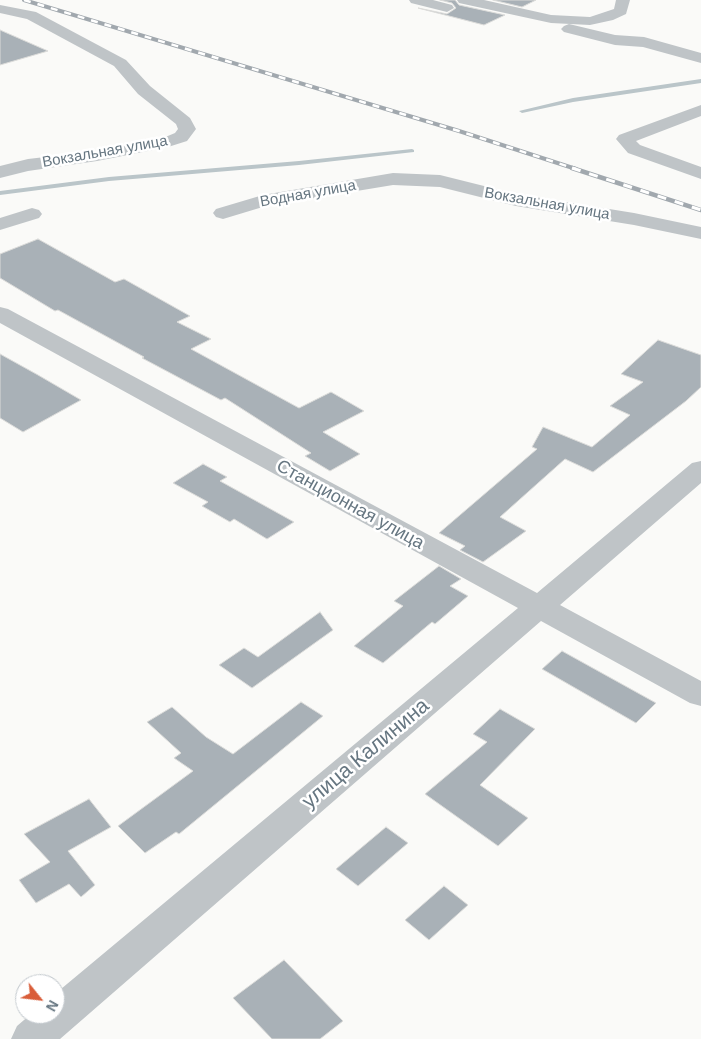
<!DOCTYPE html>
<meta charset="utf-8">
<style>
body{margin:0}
#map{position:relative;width:701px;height:1039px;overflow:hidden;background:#fafaf8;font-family:Arial,sans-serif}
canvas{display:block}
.north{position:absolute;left:15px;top:974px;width:50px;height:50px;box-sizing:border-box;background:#fff;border:1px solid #c2c8cd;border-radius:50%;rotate:119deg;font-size:14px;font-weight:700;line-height:20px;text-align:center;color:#667681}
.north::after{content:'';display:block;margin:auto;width:18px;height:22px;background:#d95d39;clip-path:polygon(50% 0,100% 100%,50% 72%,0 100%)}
</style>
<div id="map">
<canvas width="701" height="1039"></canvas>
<div class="north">N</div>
</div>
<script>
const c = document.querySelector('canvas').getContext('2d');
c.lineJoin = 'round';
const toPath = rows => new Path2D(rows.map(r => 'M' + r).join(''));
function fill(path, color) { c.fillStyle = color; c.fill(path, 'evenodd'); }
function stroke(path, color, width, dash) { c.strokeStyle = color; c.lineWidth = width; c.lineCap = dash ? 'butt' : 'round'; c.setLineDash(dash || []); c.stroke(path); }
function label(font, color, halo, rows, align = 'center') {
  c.font = font + ' Arial,sans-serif'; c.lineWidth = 5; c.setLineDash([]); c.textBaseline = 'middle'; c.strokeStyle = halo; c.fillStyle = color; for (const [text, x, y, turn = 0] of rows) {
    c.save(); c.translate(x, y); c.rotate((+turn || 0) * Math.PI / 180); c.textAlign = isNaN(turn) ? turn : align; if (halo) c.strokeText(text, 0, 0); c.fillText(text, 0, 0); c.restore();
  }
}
fill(toPath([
 [701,79,701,83,573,102,522,113,519,111,573,98,701,79],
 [412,149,414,150,414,152,299,165,109,181,0,195,0,191,109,177,299,161,412,149]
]), '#bac5c9');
const building = toPath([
 [440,0,455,0,459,5,505,15,484,25,418,8,447,14,456,8,452,3,440,0],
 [493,0,536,0,522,7,493,0],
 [0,30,48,51,0,65,0,30],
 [38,239,115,282,124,279,190,316,177,322,211,339,191,349,299,408,331,392,364,411,323,432,360,454,330,471,305,456,311,453,225,398,221,400,142,358,144,357,58,310,55,311,0,278,0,254,38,239],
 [658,340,701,355,701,387,686,401,593,472,565,459,500,517,526,531,483,562,460,550,465,546,439,533,537,449,532,447,543,427,592,447,630,415,610,406,643,382,621,374,658,340],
 [0,354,38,375,81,400,23,432,0,418,0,354],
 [203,464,227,477,220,481,294,522,267,539,234,519,230,522,202,506,208,502,173,483,203,464],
 [439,566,461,579,450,586,468,596,435,624,432,622,383,663,354,646,403,606,394,601,439,566],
 [320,612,333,630,252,688,219,665,244,648,258,657,320,612],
 [562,651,656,703,636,723,542,669,562,651],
 [301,702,323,716,179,834,176,832,145,853,118,826,193,771,174,758,181,753,147,722,172,707,206,737,233,754,301,702],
 [500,709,535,729,480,785,528,818,498,846,425,794,487,742,473,734,500,709],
 [89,799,111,827,68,851,95,885,81,897,69,884,36,903,19,880,50,862,24,834,89,799],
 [386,827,408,843,358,886,336,869,386,827],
 [444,886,468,905,429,940,405,920,444,886],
 [284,960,343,1021,320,1039,272,1039,233,998,284,960]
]);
fill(building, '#a9b1b7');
stroke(building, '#dcdcda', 1);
fill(toPath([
 [409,0,433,0,452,5,454,8,447,12,411,3,409,0],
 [457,0,484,0,551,15,590,17,614,9,616,0,630,0,626,14,613,20,590,25,551,23,459,3,457,0],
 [0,5,36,12,126,60,150,86,190,118,196,129,187,141,168,147,97,161,28,171,0,178,0,166,28,159,97,151,163,138,175,133,178,129,176,124,138,94,114,66,27,19,0,13,0,5],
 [569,24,615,35,644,37,701,53,701,63,643,47,615,45,564,32,561,29,564,26,569,24],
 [701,105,701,116,636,141,640,145,701,167,701,179,628,153,616,139,619,135,701,105],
 [393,173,440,175,516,194,634,213,701,227,701,239,634,225,516,206,440,187,393,185,266,206,223,219,216,217,213,213,216,209,263,195,393,173],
 [32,208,39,210,42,214,39,218,0,230,0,218,32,208],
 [0,307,8,309,537,593,692,463,701,461,701,483,560,605,701,681,701,706,690,703,541,621,60,1039,11,1039,17,1026,31,1014,55,1014,55,994,518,608,0,323,0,307]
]), '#bfc4c7');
const railFar1 = toPath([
 [24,0,459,131,576,169]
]);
const rail = toPath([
 [572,168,701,210]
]);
stroke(railFar1, '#a1a8ae', 4);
stroke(rail, '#a1a8ae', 4.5);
stroke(railFar1, '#fff', 2.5, [7]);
stroke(rail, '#fff', 3, [9]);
label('15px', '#667681', '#fff', [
 ["Вокзальная улица",105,152,-10],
 ["Водная улица",308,194,-10],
 ["Вокзальная улица",547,204,10]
]);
label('18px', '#667681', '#fff', [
 ["Станционная улица",350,505,29]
]);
label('21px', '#667681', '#fff', [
 ["улица Калинина",366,754,-40]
]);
</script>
